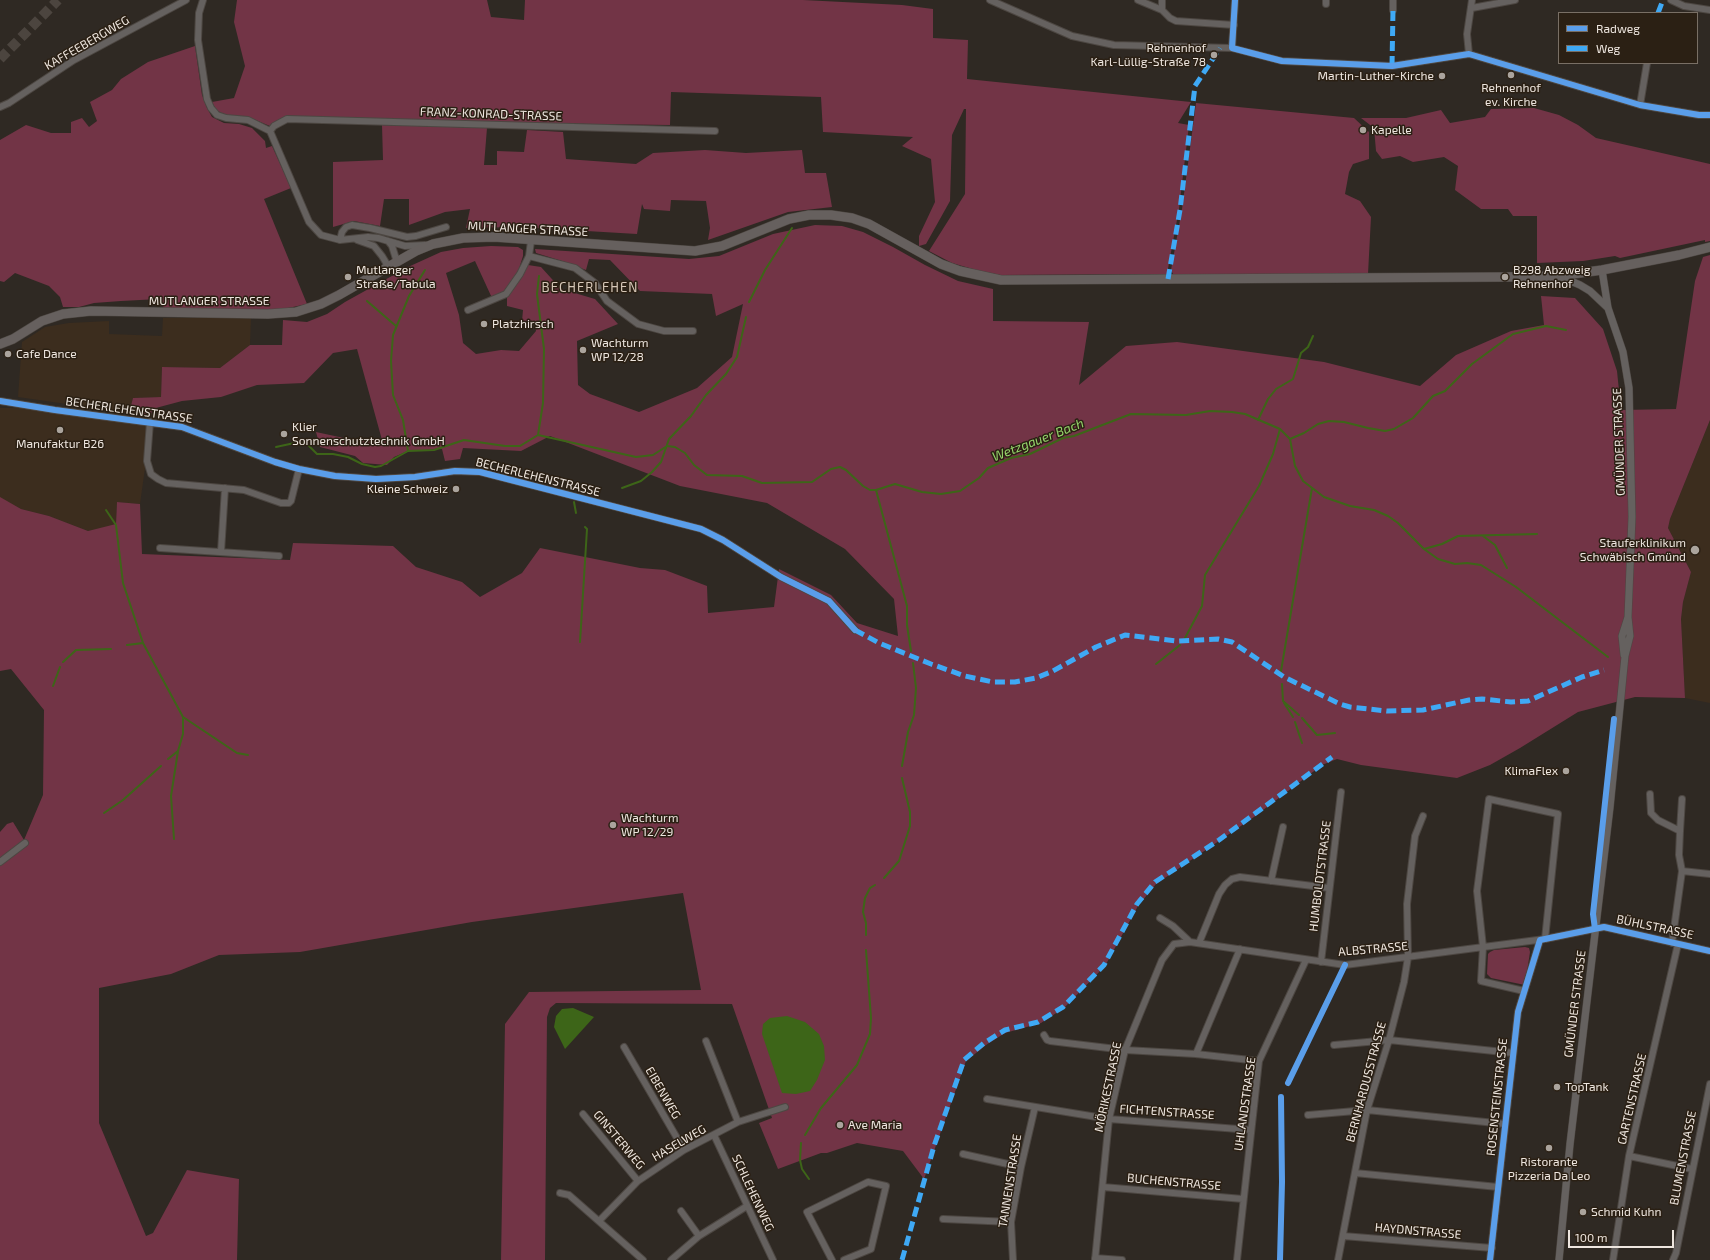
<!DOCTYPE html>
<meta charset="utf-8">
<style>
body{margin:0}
#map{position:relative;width:1710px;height:1260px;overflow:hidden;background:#2f2923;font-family:"Exo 2",sans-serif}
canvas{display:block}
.legend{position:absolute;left:1558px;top:12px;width:140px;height:52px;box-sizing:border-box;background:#2b2014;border:1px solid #796f65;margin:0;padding:5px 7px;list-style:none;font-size:12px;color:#eee6df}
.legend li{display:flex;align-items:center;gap:8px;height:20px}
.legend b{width:20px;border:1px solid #796f65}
.scale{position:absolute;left:1568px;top:1230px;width:106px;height:18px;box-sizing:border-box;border:2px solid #eee6df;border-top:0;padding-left:5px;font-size:12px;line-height:14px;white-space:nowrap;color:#eee6df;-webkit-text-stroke:3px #2b2014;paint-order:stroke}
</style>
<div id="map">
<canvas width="1710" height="1260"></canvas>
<ul class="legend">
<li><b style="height:5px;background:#5a9eea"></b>Radweg</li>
<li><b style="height:5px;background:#3fa9f5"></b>Weg</li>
</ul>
<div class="scale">100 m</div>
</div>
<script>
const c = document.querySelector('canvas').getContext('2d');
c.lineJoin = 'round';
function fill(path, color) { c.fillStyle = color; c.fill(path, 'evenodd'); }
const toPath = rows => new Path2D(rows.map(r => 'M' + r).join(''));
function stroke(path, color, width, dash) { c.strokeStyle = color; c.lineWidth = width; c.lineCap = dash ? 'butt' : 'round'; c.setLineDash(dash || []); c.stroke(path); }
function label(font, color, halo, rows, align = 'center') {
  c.font = font + ' "Exo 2",sans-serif'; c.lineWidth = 3; c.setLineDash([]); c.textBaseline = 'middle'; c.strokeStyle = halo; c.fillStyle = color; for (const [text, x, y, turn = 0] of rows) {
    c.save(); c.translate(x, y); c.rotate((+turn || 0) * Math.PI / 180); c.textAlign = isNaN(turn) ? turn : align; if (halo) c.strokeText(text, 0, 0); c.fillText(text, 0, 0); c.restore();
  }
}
fill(toPath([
 [251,317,250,345,220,368,162,367,161,397,133,398,129,413,18,397,22,342,45,327,69,323,109,321,109,334,162,336,163,318],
 [0,408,21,408,151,425,140,504,117,502,116,525,88,531,49,516,21,509,0,498],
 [1710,420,1710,703,1685,698,1681,619,1683,602,1691,572,1668,528,1670,519]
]), '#3c2d1e');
fill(toPath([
 [237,0,487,0,491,17,524,20,525,0,803,0,902,5,933,9,933,38,968,40,967,79,1191,102,1178,123,1189,125,1179,209,1167,274,1000,275,976,270,952,263,929,251,965,194,966,109,964,109,952,135,950,201,926,244,919,246,919,236,935,202,931,159,902,146,913,137,823,132,821,97,671,92,670,125,283,120,270,126,248,117,225,115,216,110,212,102,234,98,245,66,234,22],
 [195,46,202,95,207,108,212,117,224,123,239,124,252,128,265,141,266,148,272,146,291,188,264,199,307,304,279,310,164,309,159,299,121,301,94,303,79,307,63,307,60,297,49,286,15,273,4,282,0,281,0,140,26,125,51,133,71,133,71,122,82,118,89,127,97,121,90,102,112,90,121,79,148,62],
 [1196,103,1354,118,1369,132,1369,159,1353,164,1349,172,1345,194,1360,201,1371,217,1368,274,1173,274,1171,270,1182,209],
 [1534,108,1559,115,1578,125,1596,138,1710,164,1710,241,1705,242,1705,240,1620,258,1615,256,1583,261,1537,263,1537,216,1513,216,1508,209,1481,209,1455,190,1458,166,1444,157,1413,162,1400,156,1382,159,1376,151,1374,128,1361,118,1406,118,1441,110,1450,123,1485,117,1491,109],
 [382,125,487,128,484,165,497,165,497,151,524,152,527,130,563,132,566,159,636,164,653,153,705,150,746,153,802,150,805,173,826,173,832,207,788,212,708,240,710,228,706,201,671,200,670,211,644,209,642,204,637,234,519,227,466,228,470,209,445,212,409,225,409,199,384,199,380,226,354,221,333,227,333,162,383,160],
 [815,225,842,226,863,232,893,247,925,265,958,281,993,289,993,321,1089,322,1079,385,1126,346,1177,342,1324,362,1420,386,1456,355,1511,331,1544,325,1541,296,1575,298,1603,329,1617,371,1621,410,1676,409,1695,281,1703,257,1710,255,1710,420,1670,519,1668,528,1691,572,1683,602,1681,619,1685,698,1635,697,1578,712,1520,748,1490,765,1457,778,1361,765,1337,759,1322,765,1254,817,1156,884,1138,906,1105,966,1064,1008,1041,1023,1005,1033,986,1045,966,1061,924,1179,903,1151,857,1143,827,1153,821,1153,778,1169,759,1123,772,1118,732,1004,556,1003,550,1008,547,1017,545,1260,501,1260,505,1024,529,992,701,990,683,893,472,922,300,952,219,955,171,974,99,988,99,1123,146,1236,153,1233,187,1170,239,1179,237,1260,0,1260,0,832,7,824,13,822,24,840,43,795,44,710,11,669,0,671,0,497,21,509,49,516,88,531,116,524,117,502,140,504,142,554,290,560,293,543,393,546,416,567,462,582,480,597,522,573,540,548,640,568,665,570,707,586,708,613,774,607,779,569,831,595,857,623,898,636,894,599,845,549,767,503,680,486,550,436,521,451,463,448,460,459,445,461,442,449,408,451,394,457,387,465,363,463,355,456,320,447,316,432,358,441,382,440,357,349,333,353,304,383,257,385,221,397,182,401,152,409,151,416,129,413,133,398,161,397,162,367,220,368,250,345,282,345,283,320,307,322,327,314,345,302,408,267,441,252,463,248,491,246,518,247,523,250,523,256,518,272,509,288,500,295,492,298,475,261,446,273,459,315,463,343,476,354,501,350,519,351,536,331,534,321,522,321,523,310,507,306,507,293,528,265,541,267,561,289,595,299,618,324,577,341,578,385,590,394,639,412,697,388,732,357,743,304,716,316,712,294,640,291,610,260,589,259,586,270,562,261,536,253,535,249,689,259,719,256,773,234],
 [1525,947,1529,948,1530,952,1525,985,1491,978,1487,974,1488,954,1490,952,1494,950]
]), '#723446');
fill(toPath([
 [573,1008,594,1017,565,1049,554,1027,556,1016,562,1009],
 [787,1016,805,1022,819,1034,824,1046,825,1060,817,1080,810,1091,796,1094,782,1093,762,1034,763,1024,770,1018]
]), '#3d6518');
stroke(toPath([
 [367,301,396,326],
 [749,302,765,270,792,228],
 [1258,420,1268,399,1276,389,1293,379,1301,353,1308,347,1313,336],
 [538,435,543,403,544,349,537,294,539,276],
 [1290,439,1304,433,1318,424,1329,421,1344,422,1368,428,1385,431,1394,429,1413,418,1433,396,1445,391,1472,364,1513,334,1546,326,1566,330],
 [276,447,299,442,308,445,317,454,333,454,348,457,362,464,375,467,381,466,408,451,434,450,464,440,505,446,520,446,538,435,636,457,653,455,667,446,675,447,685,453,694,465,707,475,742,476,762,483,812,482,831,469,840,467,846,470,863,486,870,490,876,490,895,484,922,492,941,494,960,491,979,478,988,468,1011,458,1030,454,1063,438,1074,436,1131,414,1186,415,1210,411,1232,412,1245,414,1280,429,1290,439,1295,466,1303,481,1324,497,1350,506,1374,510,1388,516,1398,523,1424,549,1438,559,1455,564,1467,563,1481,565,1516,587,1608,657],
 [408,451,403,420,393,395,391,361,393,335,409,296,425,270],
 [622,488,641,481,652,472,661,462,669,439,691,416,706,395,726,374,737,357,746,317],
 [876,490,907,606,907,625,911,651],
 [574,502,576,513],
 [106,510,116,525,123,583,143,643,183,717,183,734,178,751,171,796,174,839],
 [1483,536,1495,545,1507,568],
 [1424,549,1442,544,1458,536,1537,534],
 [1185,638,1202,606,1205,575,1259,486,1273,454,1280,429],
 [580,642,587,529,585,527],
 [127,645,143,643],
 [63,662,76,650,111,649],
 [1156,664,1180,645],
 [1281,671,1312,488],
 [1282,684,1283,701,1299,715],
 [53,686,60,667],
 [1284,703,1293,717],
 [183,717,237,753,248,755],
 [1302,718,1317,735,1335,733],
 [1295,722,1302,743],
 [168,759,178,751],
 [902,766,908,732,914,715,916,688,913,663],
 [104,813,123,800,161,766],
 [884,878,899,861,910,826,910,812,902,778],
 [866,935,866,923,863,912,865,898,870,888,875,885],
 [805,1135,821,1108,857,1065,870,1034,871,1018,866,950],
 [801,1143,800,1160,802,1169,809,1179]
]), '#3d6518', 2);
stroke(toPath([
 [0,59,58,0]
]), '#4c453f', 10, [10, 5]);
const minor = toPath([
 [203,0,199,13,198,40,207,99,211,108,217,115,226,118,248,120,270,131,309,222,321,235,340,240,368,237,378,238,405,246,425,245],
 [990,0,1072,36,1114,45,1232,48,1282,61,1392,66,1469,54,1640,105,1699,115,1710,115],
 [1138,0,1162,10,1170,18,1176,21,1234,25],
 [1671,0,1684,6,1710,10],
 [1326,4,1326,0],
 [1472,8,1515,0],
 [1162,10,1162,0],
 [1393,10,1393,0],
 [1232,48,1235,0],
 [1469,54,1467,34,1472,0],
 [1640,105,1647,63],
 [0,107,9,103,74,60,186,0],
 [270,131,274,126,287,119,715,131],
 [340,240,342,232,346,227,352,225,370,228,407,237,416,236,446,227],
 [357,240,374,246,382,256,388,266],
 [388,241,392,246,397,262],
 [529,256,575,268,595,283,607,301,638,324,664,331,693,331],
 [468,310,506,294,520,274,529,256,531,241],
 [0,401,55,410,182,427,275,462,299,469,335,476,376,479,415,477,455,471,480,472,701,529,723,540,781,577,829,601,855,630],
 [150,422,147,461,151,474,158,479,166,483,244,490,281,503,289,503,291,501,299,469],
 [160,548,279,556],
 [221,552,225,488],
 [1650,794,1651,813,1658,820,1680,831,1679,855,1682,871,1672,943],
 [1680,831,1682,799],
 [0,862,25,843],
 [1682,871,1710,874],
 [1271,881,1283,827],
 [1160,918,1173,926,1190,942,1345,965,1545,939,1604,927,1710,951],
 [1199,943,1219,894,1225,885,1232,879,1240,877,1329,888],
 [1321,962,1341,792],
 [1524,991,1481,981,1483,947,1477,891,1489,799,1558,814,1545,939],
 [1044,1035,1047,1040,1050,1041,1125,1050,1196,1054,1259,1061],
 [706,1041,738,1122],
 [1334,1045,1389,1040,1513,1053],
 [624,1047,684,1150],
 [1196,1054,1240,949],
 [987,1099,1109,1119,1251,1130],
 [583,1114,638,1181],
 [1308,1115,1367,1110,1505,1124],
 [714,1135,773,1260],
 [963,1154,1021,1167],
 [1629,1156,1692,1169],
 [1355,1173,1498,1187],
 [1103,1187,1243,1199],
 [560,1193,569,1195,643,1260],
 [681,1211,699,1236],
 [943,1219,1011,1222],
 [599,1221,638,1181,684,1150,738,1122,785,1107],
 [1343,1236,1492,1248],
 [1095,1258,1122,1260],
 [671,1260,699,1236,747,1206],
 [832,1260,807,1212,868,1182,886,1186,871,1249,844,1260],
 [1013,1260,1011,1222,1021,1167,1035,1107],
 [1095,1260,1109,1119,1125,1050,1162,960,1174,944,1190,942],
 [1237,1260,1259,1061,1306,960],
 [1338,1260,1367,1110,1389,1040,1404,982,1408,957,1407,904,1415,836,1423,816],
 [1490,1260,1518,1012,1540,940],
 [1613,1260,1629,1156,1678,944],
 [1673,1260,1676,1253,1710,1084]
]);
const tertiary = toPath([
 [1559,276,1580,285,1590,291,1608,308],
 [1624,655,1622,636,1628,617],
 [1559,1260,1570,1144,1610,807,1625,656,1630,636,1628,617,1632,517,1629,388,1623,352,1608,308,1602,270]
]);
const primary = toPath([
 [0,344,13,339,42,321,63,314,91,311,268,314,296,312,321,304,339,295,416,251,433,244,463,238,494,237,695,251,722,246,789,219,809,215,831,215,852,218,869,224,941,264,960,271,1001,280,1505,277,1558,276,1602,270,1679,255,1710,247]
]);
stroke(minor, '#4d4742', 8);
stroke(tertiary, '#4d4742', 8);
stroke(primary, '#4d4742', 10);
stroke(minor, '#65615f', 6);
stroke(tertiary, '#65615f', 7);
stroke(primary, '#66605e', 9);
stroke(toPath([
 [1658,13,1663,0],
 [1392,66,1393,10],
 [1168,279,1180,210,1195,86,1220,48],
 [855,630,879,643,931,664,965,676,993,682,1015,682,1036,678,1053,671,1096,647,1125,635,1177,641,1218,639,1232,642,1284,677,1340,704,1350,707,1387,711,1423,710,1469,700,1482,699,1511,702,1528,701,1582,677,1604,670],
 [902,1260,934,1146,964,1060,984,1043,1005,1030,1038,1022,1063,1007,1104,965,1137,904,1155,882,1219,840,1332,757]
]), '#3fa9f5', 5, [10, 5]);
stroke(toPath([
 [1235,0,1232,48,1282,61,1392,66,1469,54,1640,105,1699,115,1710,115],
 [0,401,55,410,182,427,275,462,299,469,335,476,376,479,415,477,455,471,480,472,701,529,723,540,781,577,829,601,855,630],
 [1595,929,1593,914,1614,719],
 [1288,1083,1345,965],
 [1280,1260,1282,1182,1281,1097],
 [1490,1260,1518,1012,1540,940,1604,927,1710,951]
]), '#5a9eea', 6);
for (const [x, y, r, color] of [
 [1214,55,4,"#aba49d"],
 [1511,75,4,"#aba49d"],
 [1442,76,4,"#aba49d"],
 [1363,130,4,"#aba49d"],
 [348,277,4,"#aba49d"],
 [1505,277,4,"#aba49d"],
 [484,324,4,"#aba49d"],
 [583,350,4,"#aba49d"],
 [8,354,4,"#aba49d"],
 [60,430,4,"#aba49d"],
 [284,434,4,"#aba49d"],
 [456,489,4,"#aba49d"],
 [1695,550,5,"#aba49d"],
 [1566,771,4,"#aba49d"],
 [613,825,4,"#aba49d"],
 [1557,1087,4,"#aba49d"],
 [840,1125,4,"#aba49d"],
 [1549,1148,4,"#aba49d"],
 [1583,1212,4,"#aba49d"]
]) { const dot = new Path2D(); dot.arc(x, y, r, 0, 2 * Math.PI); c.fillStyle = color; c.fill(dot); stroke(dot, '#2b2014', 1.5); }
label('12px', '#eee6df', '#2b2014', [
 ["KAFFEEBERGWEG",87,43,-30],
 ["FRANZ-KONRAD-STRASSE",491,114,2],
 ["MUTLANGER STRASSE",528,229,3],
 ["MUTLANGER STRASSE",209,301],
 ["BECHERLEHENSTRASSE",129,410,8],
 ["GMÜNDER STRASSE",1619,442,-92],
 ["BECHERLEHENSTRASSE",538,477,14],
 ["HUMBOLDTSTRASSE",1320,876,-83],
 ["BÜHLSTRASSE",1655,927,12],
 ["ALBSTRASSE",1373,949,-5],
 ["GMÜNDER STRASSE",1575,1004,-83],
 ["BERNHARDUSSTRASSE",1366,1082,-75],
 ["MÖRIKESTRASSE",1108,1087,-78],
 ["EIBENWEG",663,1093,60],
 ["ROSENSTEINSTRASSE",1497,1097,-84],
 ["GARTENSTRASSE",1632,1099,-77],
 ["UHLANDSTRASSE",1245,1104,-82],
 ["FICHTENSTRASSE",1167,1112,4],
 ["GINSTERWEG",619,1140,50],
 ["HASELWEG",679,1143,-30],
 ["BLUMENSTRASSE",1683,1158,-79],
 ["TANNENSTRASSE",1010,1181,-81],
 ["BUCHENSTRASSE",1174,1182,5],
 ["SCHLEHENWEG",753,1193,65],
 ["HAYDNSTRASSE",1418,1231,5]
]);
label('12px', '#eee6df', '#2b2014', [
 ["Rehnenhof",1206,48,"right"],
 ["Karl-Lüllig-Straße 78",1206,62,"right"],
 ["Martin-Luther-Kirche",1434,76,"right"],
 ["Rehnenhof",1511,88,"center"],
 ["ev. Kirche",1511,102,"center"],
 ["Kapelle",1371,130],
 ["Mutlanger",356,270],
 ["Straße/Tabula",356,284],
 ["B298 Abzweig",1513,270],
 ["Rehnenhof",1513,284],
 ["Platzhirsch",492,324],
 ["Wachturm",591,343],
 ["WP 12/28",591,357],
 ["Cafe Dance",16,354],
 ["Klier",292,427],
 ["Sonnenschutztechnik GmbH",292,441],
 ["Manufaktur B26",60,444,"center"],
 ["Kleine Schweiz",448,489,"right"],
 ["Stauferklinikum",1686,543,"right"],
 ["Schwäbisch Gmünd",1686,557,"right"],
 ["KlimaFlex",1558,771,"right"],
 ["Wachturm",621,818],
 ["WP 12/29",621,832],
 ["TopTank",1565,1087],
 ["Ave Maria",848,1125],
 ["Ristorante",1549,1162,"center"],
 ["Pizzeria Da Leo",1549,1176,"center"],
 ["Schmid Kuhn",1591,1212]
], 'left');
c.letterSpacing = '1px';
label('13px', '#d6c7b8', '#2b2014', [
 ["BECHERLEHEN",590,288]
]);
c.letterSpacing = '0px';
label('italic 13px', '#97d66c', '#2b2014', [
 ["Wetzgauer Bach",1038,440,-21]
]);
</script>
